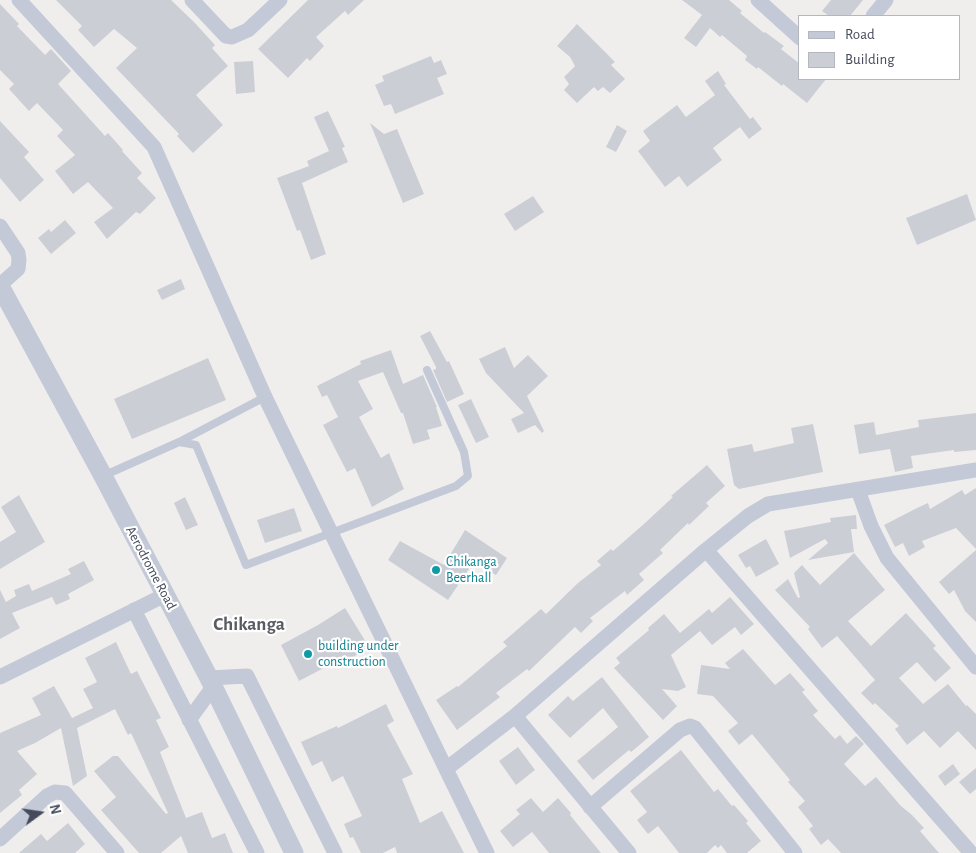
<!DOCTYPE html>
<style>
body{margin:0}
#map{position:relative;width:976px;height:853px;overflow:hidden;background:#f0eeed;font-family:"Alegreya Sans",sans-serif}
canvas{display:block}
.legend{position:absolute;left:798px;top:15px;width:162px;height:65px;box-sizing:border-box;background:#fff;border:1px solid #b5b7be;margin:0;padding:6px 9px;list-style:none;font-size:15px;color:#454b5c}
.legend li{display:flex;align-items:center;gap:10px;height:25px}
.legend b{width:25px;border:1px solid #b5b7be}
.north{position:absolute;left:15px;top:788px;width:50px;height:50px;-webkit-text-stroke:4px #fff;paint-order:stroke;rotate:76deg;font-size:14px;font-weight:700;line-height:20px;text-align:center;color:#454b5c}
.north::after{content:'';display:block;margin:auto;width:18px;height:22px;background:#454b5c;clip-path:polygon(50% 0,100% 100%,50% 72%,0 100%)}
</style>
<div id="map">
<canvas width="976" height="853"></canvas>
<ul class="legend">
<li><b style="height:6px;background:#c3c9d6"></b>Road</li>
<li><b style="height:14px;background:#ccced6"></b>Building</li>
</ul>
<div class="north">N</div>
</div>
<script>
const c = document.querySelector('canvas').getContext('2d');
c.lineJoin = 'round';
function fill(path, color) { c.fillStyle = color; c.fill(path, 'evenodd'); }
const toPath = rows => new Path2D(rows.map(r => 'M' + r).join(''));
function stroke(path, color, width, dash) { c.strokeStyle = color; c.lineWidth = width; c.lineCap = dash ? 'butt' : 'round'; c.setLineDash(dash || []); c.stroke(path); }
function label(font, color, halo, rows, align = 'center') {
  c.font = font + ' "Alegreya Sans",sans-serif'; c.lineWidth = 4.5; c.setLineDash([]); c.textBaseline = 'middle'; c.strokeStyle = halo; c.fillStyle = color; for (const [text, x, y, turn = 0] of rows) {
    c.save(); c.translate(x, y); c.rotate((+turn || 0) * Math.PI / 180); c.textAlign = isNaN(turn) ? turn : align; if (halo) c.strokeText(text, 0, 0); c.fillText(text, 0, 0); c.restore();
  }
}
fill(toPath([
 [56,0,171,0,194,22,215,45,212,48,228,66,196,95,223,125,193,153,177,136,179,134,116,68,137,48,114,29,94,47,78,30,82,26],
 [308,0,364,0,348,15,345,11,316,37,324,46,310,61,307,58,288,78,258,49],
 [682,0,729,0,742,11,740,13,764,33,765,32,784,46,781,49,800,64,800,79,826,79,807,103,783,84,782,86,758,67,757,69,745,60,747,56,722,35,720,37,710,28,696,47,684,38,702,15],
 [831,0,863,0,850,16,829,16,822,11],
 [0,4,19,24,17,26,45,55,51,49,71,71,58,84,105,136,108,133,123,150,122,151,142,173,137,178,156,198,140,214,136,212,107,239,94,222,113,208,88,182,73,194,55,171,75,155,57,136,63,130,37,103,29,111,9,89,14,84,0,70],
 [577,24,615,62,611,65,625,79,610,93,603,87,598,91,594,87,577,103,564,90,569,84,564,77,575,66,570,57,557,46],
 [431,56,434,63,441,60,447,74,437,78,444,94,395,114,391,104,384,106,375,85,384,81,382,76],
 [253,61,255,92,236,94,234,62],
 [718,71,726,84,724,85,750,119,753,117,762,129,749,139,740,127,713,148,722,160,687,187,679,176,665,187,638,151,650,141,643,131,677,105,686,117,715,95,705,81],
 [328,111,345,147,342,148,348,162,302,183,326,254,311,260,300,230,297,231,277,178,309,166,307,161,329,151,314,117],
 [0,121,29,152,24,157,44,180,20,202,0,178],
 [370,123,384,134,397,129,424,194,403,203],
 [617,125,627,131,616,152,606,147],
 [967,194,976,220,917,245,906,218],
 [533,196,544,212,515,231,504,214],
 [65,220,76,233,51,254,38,238,49,229,51,232],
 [181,279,185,289,162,300,157,290],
 [430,331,447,362,449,361,464,394,447,402,433,370,436,369,436,367,420,336],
 [505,347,514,368,528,355,548,376,527,396,544,431,542,433,535,425,518,433,511,419,524,413,486,373,479,359],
 [391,350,403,384,423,375,437,407,436,407,442,426,427,430,430,439,413,444,403,413,401,413,383,372,358,381,373,409,359,417,381,458,389,453,404,489,372,507,355,468,347,472,323,425,338,417,327,395,322,397,317,386,361,364,360,361],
 [208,358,226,400,132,439,114,399],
 [471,399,489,437,476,443,458,405],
 [976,413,976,450,954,452,954,450,911,456,913,468,895,472,890,449,859,454,854,425,874,422,876,435,919,427,918,420],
 [813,424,823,472,739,489,734,485,727,449,752,444,754,452,794,443,791,428],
 [707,465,725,486,706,503,709,506,689,525,688,523,660,550,663,553,639,574,644,580,627,595,625,591,590,618,593,621,581,633,575,627,529,671,527,669,496,693,500,697,457,730,436,700,457,686,458,687,507,646,503,642,541,609,546,614,578,583,601,565,597,561,611,549,613,551,645,523,673,497,671,496],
 [976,488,976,549,956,528,922,541,925,547,909,556,903,543,895,547,884,525,917,508,928,503,930,509,962,490,965,495],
 [19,495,45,542,0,569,0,542,16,532,1,507],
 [185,497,198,525,186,530,174,503],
 [294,508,302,531,265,543,257,520],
 [856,515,857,529,851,529,854,552,808,560,828,543,825,539,790,558,784,531,831,522,830,518],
 [465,530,507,558,496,575,473,563,448,600,388,560,400,541,444,565],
 [766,539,779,564,756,577,750,566,746,568,738,555],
 [976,550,976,622,965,611,954,590,949,594,939,582],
 [854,553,885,590,848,621,871,646,906,613,936,646,933,648,951,668,935,682,917,662,899,678,923,704,948,684,966,706,967,705,976,714,976,750,958,731,940,748,924,731,907,745,895,729,899,726,875,703,873,705,861,693,875,680,837,636,822,648,808,629,810,627,775,590,788,579,798,598,800,597,794,573,802,565,820,585],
 [84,561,94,580,68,594,70,599,56,605,52,597,12,613,20,628,0,639,0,590,6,602,16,596,14,590,29,584,32,591,71,574,68,569],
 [730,597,754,624,741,635,735,627,712,645,700,631,671,655,686,687,678,691,662,689,677,706,663,720,614,668,620,663,616,658,649,630,648,628,664,614,680,633,709,609,712,613],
 [345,608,369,647,342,664,339,660,299,681,281,645,318,625],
 [116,642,131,674,137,671,161,718,156,720,169,747,160,752,186,818,202,812,212,838,225,833,233,853,188,853,181,836,161,853,139,853,101,810,116,797,94,771,113,756,118,756,166,814,168,813,131,733,128,735,115,709,77,728,87,776,73,786,61,728,35,743,17,751,37,774,19,790,22,795,0,813,0,733,41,715,32,698,54,686,72,718,93,708,83,689,97,682,85,658],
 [743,649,775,685,790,673,805,690,802,692,818,711,813,715,835,739,840,735,847,744,856,736,864,744,844,764,865,786,876,777,901,806,912,815,924,828,920,831,939,853,841,853,828,839,821,845,809,829,813,826,798,807,805,801,788,782,790,780,752,734,739,745,728,731,738,723,713,696,697,694,701,665,730,669,725,663],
 [602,677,649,737,631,752,629,750,593,780,577,761,618,727,603,708,570,738,548,715,568,696,573,701],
 [386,704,394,721,387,725,413,774,402,779,420,823,442,811,464,853,397,853,395,847,383,853,361,853,353,837,350,838,344,824,362,816,343,776,332,782,322,761,312,766,301,742,337,726,338,728],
 [518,747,535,770,516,785,499,761],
 [681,750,714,792,718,789,732,806,734,805,748,821,746,823,761,841,747,853,727,853,721,845,718,848,715,845,707,853,679,853,658,826,648,834,637,820,647,812,630,791],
 [953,764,960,774,945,786,938,776],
 [976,768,976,789,970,794,959,782],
 [531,798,543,812,558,798,571,813,570,815,601,853,549,853,532,832,513,847,500,831,520,814,516,810],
 [68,823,85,844,75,853,19,853,41,834,47,841]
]), '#ccced6');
stroke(toPath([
 [179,442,265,397],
 [103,476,179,442,196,445,246,565,456,486,468,476,464,452,427,370]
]), '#c3c9d6', 8);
stroke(toPath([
 [19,0,154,147,265,397,446,769],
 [192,0,226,36,232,37,248,30,280,0],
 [758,0,800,38],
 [873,16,886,0],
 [0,226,18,253,19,260,18,269,0,285],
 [858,490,871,526,887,558,976,667],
 [706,550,971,853],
 [134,610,257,853],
 [0,677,165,595],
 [209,678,247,676,335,853],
 [515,716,629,853],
 [189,720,213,687],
 [590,807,680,730,690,726,695,728,795,853],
 [0,839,47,796,55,792,65,793,117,853],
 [487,853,446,769,515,716,706,550,748,516,768,504,976,470]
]), '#c3c9d6', 15);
stroke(toPath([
 [0,286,103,476,209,678,294,853]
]), '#c3c9d6', 19);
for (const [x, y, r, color] of [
 [436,570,5,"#0f9aa8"],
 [308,654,5,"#0f9aa8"]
]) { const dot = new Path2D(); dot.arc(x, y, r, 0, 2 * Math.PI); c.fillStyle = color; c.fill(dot); stroke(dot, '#fff', 2); }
label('14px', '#0d838f', '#fff', [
 ["Chikanga",446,562],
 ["Beerhall",446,578],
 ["building under",318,646],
 ["construction",318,662]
], 'left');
label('14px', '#454b5c', '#fff', [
 ["Aerodrome Road",151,568,62]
]);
label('bold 19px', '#5a5c63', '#fff', [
 ["Chikanga",249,624]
]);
</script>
